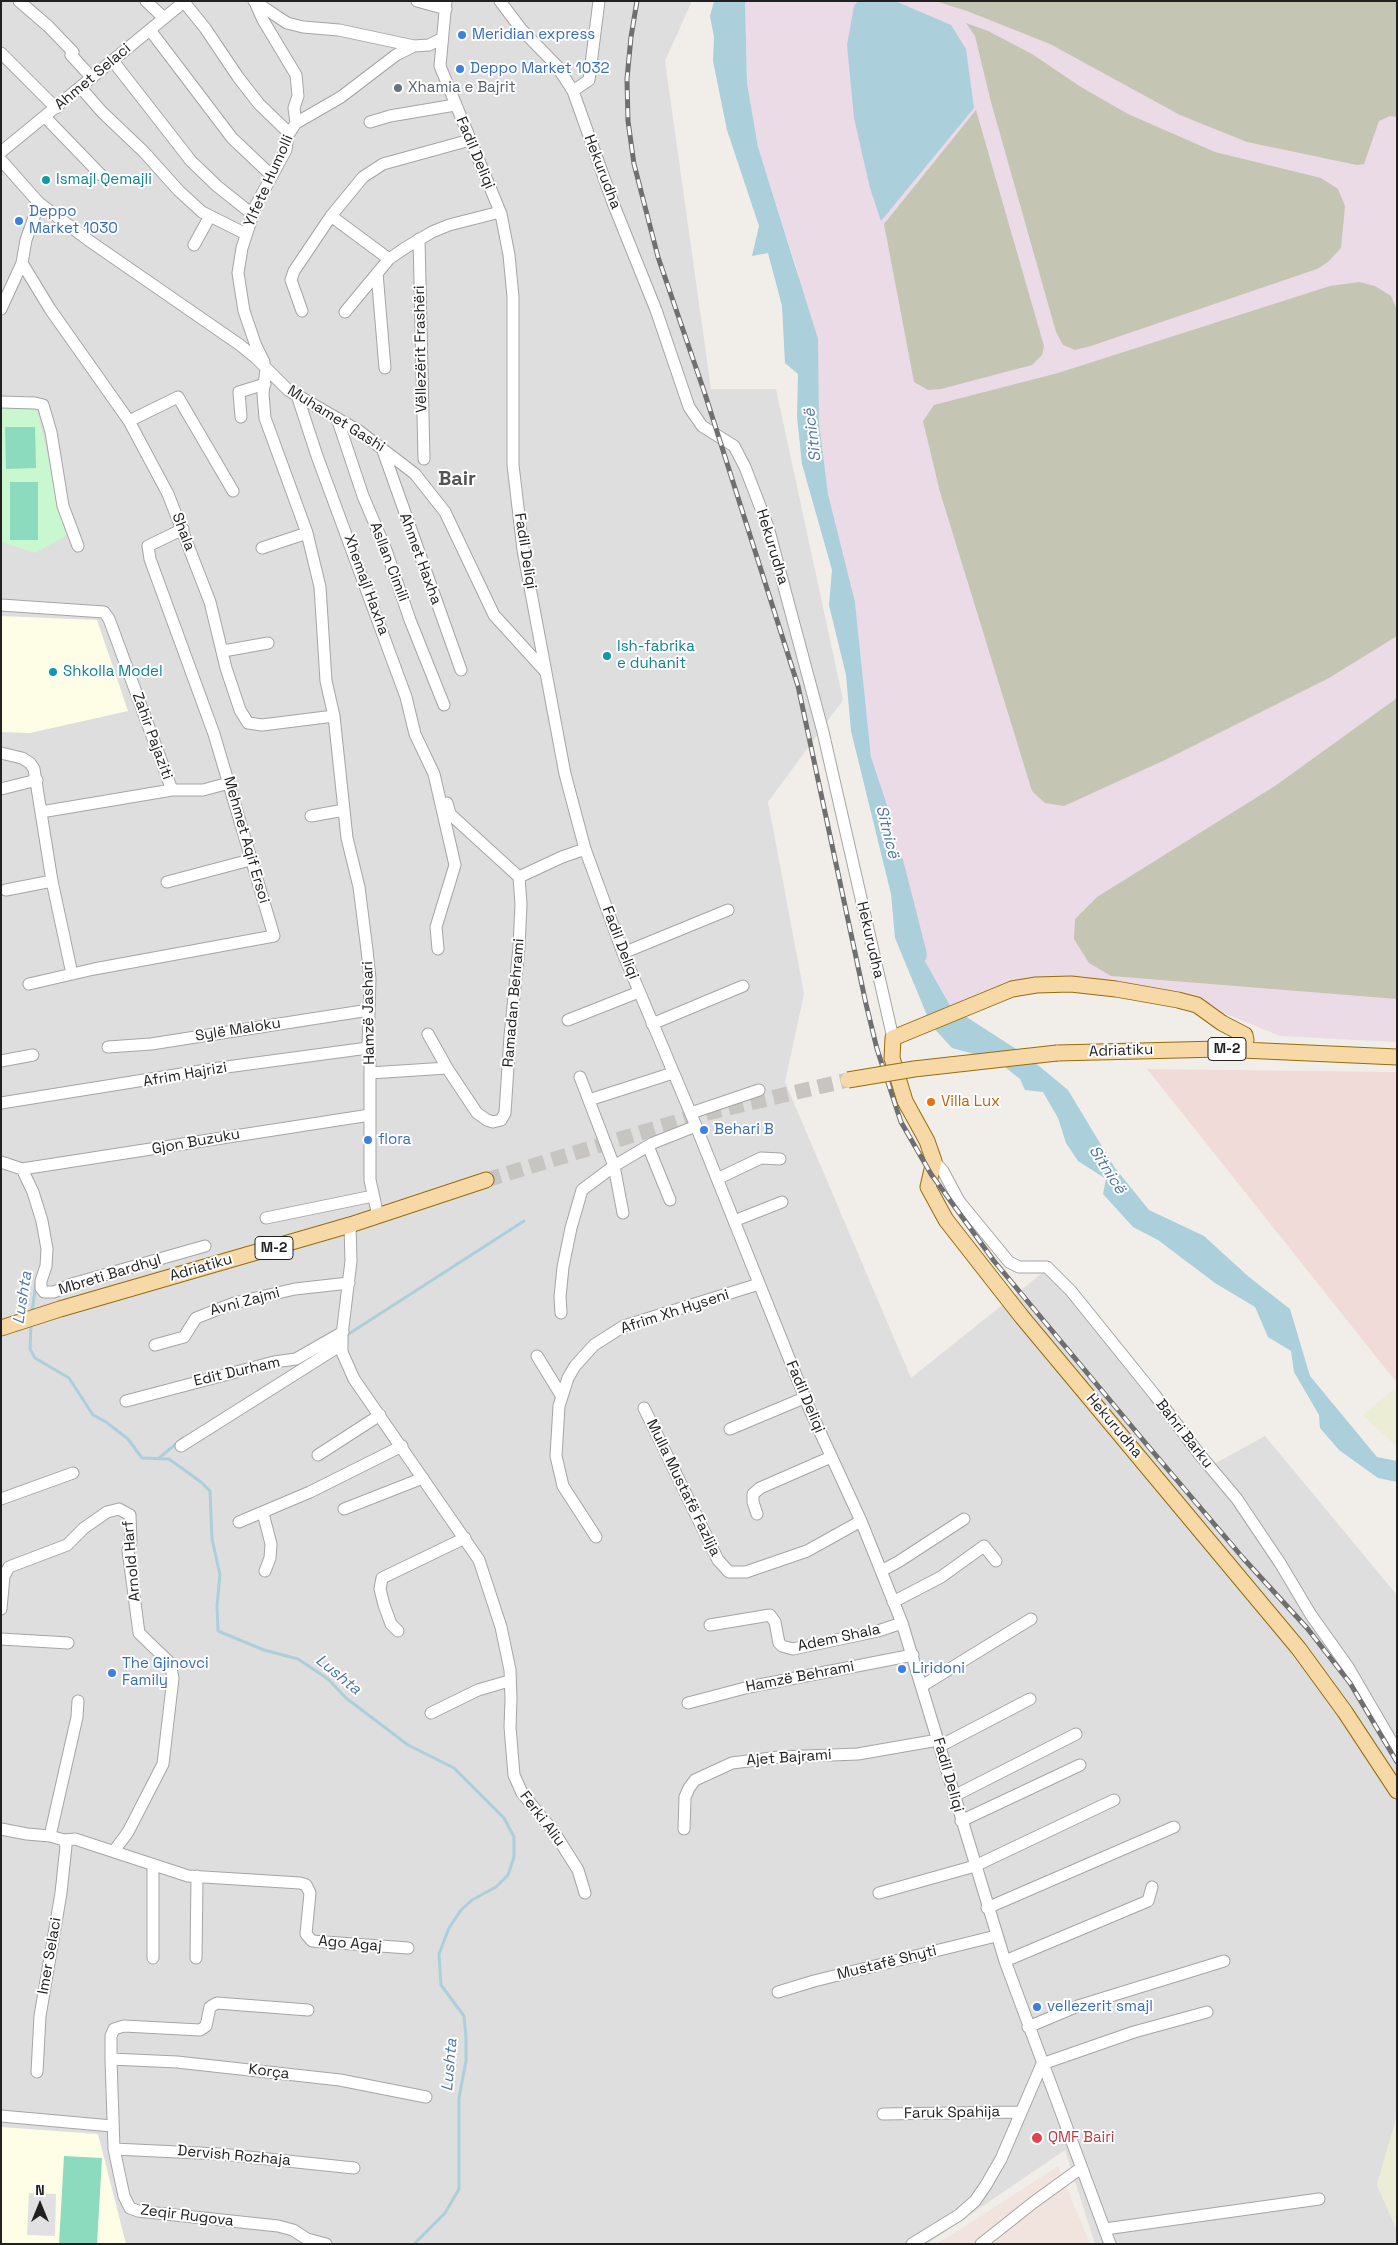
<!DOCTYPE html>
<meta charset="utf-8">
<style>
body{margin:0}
#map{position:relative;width:1398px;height:2245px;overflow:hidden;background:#f1eee9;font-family:"Space Grotesk",sans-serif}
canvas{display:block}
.frame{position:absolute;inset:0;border:2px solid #212121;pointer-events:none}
.north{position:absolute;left:15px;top:2180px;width:50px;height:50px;-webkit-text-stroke:4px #fff;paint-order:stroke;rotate:0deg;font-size:14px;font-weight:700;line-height:20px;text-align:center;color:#212121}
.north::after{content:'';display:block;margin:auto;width:18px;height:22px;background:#212121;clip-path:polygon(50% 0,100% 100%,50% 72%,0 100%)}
</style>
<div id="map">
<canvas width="1398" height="2245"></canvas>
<div class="frame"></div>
<div class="north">N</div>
</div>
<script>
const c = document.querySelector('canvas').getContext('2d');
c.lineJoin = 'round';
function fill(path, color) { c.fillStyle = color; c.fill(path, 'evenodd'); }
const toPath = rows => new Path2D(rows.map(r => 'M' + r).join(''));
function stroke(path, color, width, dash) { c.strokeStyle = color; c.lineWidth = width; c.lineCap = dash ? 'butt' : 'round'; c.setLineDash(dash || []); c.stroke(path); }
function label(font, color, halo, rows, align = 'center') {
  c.font = font + ' "Space Grotesk",sans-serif'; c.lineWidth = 4; c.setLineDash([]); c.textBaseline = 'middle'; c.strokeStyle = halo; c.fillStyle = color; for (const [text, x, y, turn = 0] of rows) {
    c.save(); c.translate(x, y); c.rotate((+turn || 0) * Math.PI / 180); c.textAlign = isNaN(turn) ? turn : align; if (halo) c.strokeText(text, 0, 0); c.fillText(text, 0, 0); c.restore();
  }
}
fill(toPath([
 [1,1,692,1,665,61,711,389,776,389,843,700,768,802,804,994,785,1082,911,1378,1046,1270,1212,1465,1265,1436,1397,1595,1397,2116,1377,2185,1397,2230,1397,2244,1095,2244,1065,2150,927,2244,1,2244]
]), '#dfdede');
fill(toPath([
 [1147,1069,1397,1072,1397,1383]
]), '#f0dbd9');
fill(toPath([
 [745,1,1397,1,1397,1042,1280,1036,1192,1000,1075,979,951,1006,921,954,906,917,887,805,871,757,855,602,828,494,798,273,758,147,747,83]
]), '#eadbe6');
fill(toPath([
 [1,616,97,620,128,711,30,733,1,732],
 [1,2127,98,2134,126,2244,1,2244]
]), '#fdfee5');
fill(toPath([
 [1058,2166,1090,2244,936,2244,964,2227]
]), '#f1e3dd');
fill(toPath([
 [935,1,1397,1,1397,117,1390,116,1379,121,1364,164,1357,165,1247,142,1180,115,1050,44,967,11],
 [966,23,988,31,1032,54,1081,87,1128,114,1215,152,1321,178,1338,189,1345,206,1341,248,1328,262,1317,269,1091,346,1075,350,1063,345,1056,332,991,102,975,36],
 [976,110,1044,346,1042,355,1032,365,941,389,928,390,914,382,884,224],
 [1359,282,1375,286,1391,296,1397,310,1397,636,1329,678,1165,760,1064,806,1045,803,1032,791,940,492,923,421,934,405,1058,373,1330,286],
 [1397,698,1397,999,1111,976,1089,963,1074,939,1075,919,1097,897,1275,786]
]), '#c5c5b4');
fill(toPath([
 [1397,1387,1397,1447,1362,1415],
 [1397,2116,1397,2230,1377,2185]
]), '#ebeed5');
fill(toPath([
 [1,408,37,410,66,536,35,553,1,542]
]), '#c9f7cf');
fill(toPath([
 [5,427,35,427,36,468,6,469],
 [10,482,38,482,38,540,10,540],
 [64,2156,102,2158,97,2244,59,2244]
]), '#8cdbbf');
fill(toPath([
 [29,2193,56,2194,55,2236,27,2235]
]), '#e1e1e1');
fill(toPath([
 [714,1,745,1,747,83,758,147,818,339,819,423,828,494,855,602,871,757,887,805,906,917,921,954,951,1007,1027,1056,1068,1090,1115,1168,1149,1210,1204,1236,1249,1277,1290,1309,1310,1376,1377,1457,1397,1461,1397,1482,1378,1478,1339,1450,1320,1428,1319,1415,1294,1372,1291,1351,1268,1337,1255,1307,1215,1283,1158,1240,1133,1227,1103,1194,1106,1179,1078,1161,1066,1143,1058,1118,1043,1092,1025,1090,1020,1079,996,1060,952,1048,931,1025,895,938,891,894,851,731,846,675,829,605,832,570,802,464,797,417,798,374,785,363,782,306,768,253,752,256,759,226,727,130,713,61,714,37,710,16],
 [858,1,895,1,951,25,966,49,974,108,881,221,870,188,854,118,847,45,854,6]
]), '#accfdc');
stroke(toPath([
 [32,1313,36,1282],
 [31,1324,30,1349,35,1358,69,1378,93,1415,106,1422,128,1439,142,1458,169,1459,201,1482,210,1491,212,1539,220,1575,217,1605,218,1631,264,1650,298,1659,328,1679,346,1698,408,1745,454,1768,504,1818,514,1837,514,1857,508,1875,496,1887,472,1900,461,1910,449,1928,439,1954,441,1985,464,2016,466,2038,466,2061,459,2098,459,2189,445,2213,414,2244],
 [347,1335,524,1221],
 [300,1364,320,1352],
 [159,1458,183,1438]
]), '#accfdc', 3);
stroke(toPath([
 [894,861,918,955]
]), '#accfdc', 18);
stroke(toPath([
 [486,1180,699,1115,848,1080]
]), '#c7c5c1', 15, [15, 8]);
const minor = toPath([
 [19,1,48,26,73,52,71,55,92,78],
 [146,1,164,18],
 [254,1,287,23,303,27,339,30,414,46],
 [417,1,446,9],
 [446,1,440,66,501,214,509,255,513,297,513,465,523,550,565,774,585,849,623,953,696,1126,809,1408,861,1521,902,1623,1005,1961,1110,2244],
 [500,1,521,29,557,66,573,91,613,203,656,310,689,407,702,426,734,446,745,467,768,527,823,732,893,1038],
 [184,2,205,28,238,77,259,104,289,133],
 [255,2,263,20,296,75,298,96,294,108,296,123],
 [150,30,232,138,271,175],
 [1,53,56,108],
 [113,61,191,161,217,186,252,214],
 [81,88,102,112,144,152,179,191,202,212,246,234],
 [573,91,589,80,599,1],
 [45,117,101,175],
 [370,122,390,116,455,105],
 [1,152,185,1],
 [1,160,39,203,91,242,240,345,256,358,288,390,359,431,415,474,445,512,494,615,545,671],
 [331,216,389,259],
 [419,239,424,459],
 [194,245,210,216],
 [22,263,50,309,129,421,168,494,210,602,226,668,240,710,248,723,262,725,334,716],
 [377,273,385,368],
 [1,309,22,263,26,240,39,203],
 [302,311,291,280,294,271,331,216,363,177,383,164,470,140],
 [345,312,389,259,405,248,432,232,449,225,500,212],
 [264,362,256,346,244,311,238,273,242,248,256,205,286,150,288,135,296,123,341,97,396,55,414,46,429,45,441,39],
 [266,369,263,394,265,418,307,533,320,587,326,681,334,716,347,838,359,887,367,950,370,979,368,1046,370,1065,370,1180,378,1216],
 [297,395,317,456,406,697,415,734,434,774,455,865,436,927,438,949],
 [1,402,35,403,43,405,51,432,63,506,78,546],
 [241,417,239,392,265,384],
 [337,418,363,496,386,550,410,620,444,705],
 [129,421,178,397,233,491],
 [382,448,461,670],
 [262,548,307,533],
 [1,605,104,612,109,619,172,790],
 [222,650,229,650,268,643],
 [1,753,22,758,30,763,34,769,52,881,72,974],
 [1,789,37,780],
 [447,803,450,814,519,877],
 [41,812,172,790,203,790,229,783],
 [311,816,344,810],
 [167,882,250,860],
 [6,890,52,881],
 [623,953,728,910],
 [29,984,94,969,274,936,214,734,150,559,148,546,183,529],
 [568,1020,639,992],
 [652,1024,743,986],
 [428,1034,447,1068],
 [108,1047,151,1044,369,1010],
 [1,1061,33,1055],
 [370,1073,447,1068,477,1113,487,1120,493,1122,501,1120,505,1113,510,1036,519,947,521,904,519,877,562,857,585,849],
 [580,1077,614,1166,623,1213],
 [589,1100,673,1073],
 [1,1103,219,1068,368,1048],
 [691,1113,759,1090],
 [648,1146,670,1200],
 [934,1161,943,1171,959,1201,1009,1262,1019,1267,1047,1267,1071,1291,1154,1394,1200,1455,1237,1499,1280,1563,1311,1615,1348,1667,1397,1751],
 [1,1162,22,1169,33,1192,42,1221,47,1249,46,1266,41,1281,41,1288,44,1292,54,1292,72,1284,205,1246],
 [22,1169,370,1115],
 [717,1179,761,1158,780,1159],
 [266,1218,373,1196],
 [734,1221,782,1202],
 [350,1225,351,1261,342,1335,342,1352,354,1379,479,1560,501,1627,510,1670,511,1699,510,1727,514,1775,522,1793,554,1832,578,1870,585,1893],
 [561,1313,560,1297,563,1267,571,1228,582,1190,614,1166,653,1143,696,1126],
 [155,1345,184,1337,196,1318,234,1303,295,1289,349,1283],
 [537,1356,561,1395],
 [126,1401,274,1362,296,1359,343,1332],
 [644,1408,718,1560,729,1572,746,1572,807,1551,861,1521],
 [730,1429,804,1398],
 [181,1446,341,1345],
 [318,1455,380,1415],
 [1,1499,73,1473],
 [344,1509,423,1478],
 [263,1513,271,1544,270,1558,265,1571],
 [757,1514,753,1502,753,1494,760,1488,831,1457],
 [239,1522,310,1492,402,1446],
 [596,1537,563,1486,556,1456,559,1406,568,1378,575,1366,594,1345,624,1326,759,1284],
 [881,1571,898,1562,964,1519],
 [893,1602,941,1577,984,1546,996,1561],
 [1,1609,4,1576,9,1567,67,1545,84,1528,107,1512,119,1509,130,1515,131,1542,128,1550,139,1633,170,1663,173,1678,163,1764,128,1832,114,1851],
 [710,1625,770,1615,775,1622,779,1643,782,1646,793,1649,878,1631,902,1623],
 [398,1631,391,1624,384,1605,380,1589,382,1578,465,1538],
 [1,1639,68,1643],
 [922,1686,1031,1619],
 [688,1703,749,1687,913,1655],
 [431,1713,478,1690,509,1681],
 [940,1746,1030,1699],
 [954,1796,1076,1734],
 [961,1821,1080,1765],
 [1,1829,27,1834,50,1836,64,1840,75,1839,188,1876,300,1883,306,1885,310,1893,306,1934,312,1941,408,1948],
 [684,1829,685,1797,689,1788,695,1780,732,1763,779,1757,858,1754,938,1740],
 [50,1836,77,1717,78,1701],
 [153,1866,153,1958],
 [879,1893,975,1866,1114,1800],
 [987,1908,1174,1827],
 [196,1958,197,1876],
 [1005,1961,1148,1901,1152,1887],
 [778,1992,814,1981,996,1936],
 [308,2010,217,2003,210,2007,206,2026,200,2030,124,2026,114,2029,111,2036,111,2059,114,2149,124,2196,130,2208,138,2211,278,2226,293,2230,307,2239,326,2244],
 [1028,2027,1078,2006,1224,1961],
 [111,2059,177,2062,340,2080,426,2097],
 [1042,2064,1134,2032,1207,2012],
 [37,2072,40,2016,61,1893,66,1846,64,1840],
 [883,2114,1021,2112],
 [1,2116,112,2126],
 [114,2149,220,2154,354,2168],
 [1105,2229,1319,2199],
 [912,2244,959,2215,975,2201,986,2185,1001,2159,1042,2064],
 [981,2244,1034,2202,1081,2168]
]);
const major = toPath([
 [1240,1050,1246,1040,1245,1035,1222,1023,1197,1005,1178,1000,1116,989,1071,984,1036,985,1012,989,893,1038,892,1058,905,1101,927,1141,934,1161,928,1187,946,1220,1022,1317,1299,1649,1345,1712,1397,1791],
 [1057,1053,1220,1049,1397,1057],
 [1,1328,60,1309,350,1225,486,1180]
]);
stroke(minor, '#a5a5a5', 13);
stroke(major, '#966d08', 17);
stroke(minor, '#fff', 11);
stroke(major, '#f7d8a7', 15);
const rail = toPath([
 [637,1,631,37,627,79,628,121,634,164,658,257,705,394,798,686,866,1004,877,1049,901,1122,931,1174,994,1261,1148,1446,1243,1558,1307,1628,1350,1683,1397,1762]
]);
stroke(rail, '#6f6f6f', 5);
stroke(rail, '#fff', 3, [9]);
const majorBridge = toPath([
 [848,1080,914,1069,1057,1053]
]);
stroke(majorBridge, '#966d08', 17, []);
stroke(majorBridge, '#f7d8a7', 15);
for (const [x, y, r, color] of [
 [462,35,5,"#3f7fe0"],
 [460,69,5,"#3f7fe0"],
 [398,88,5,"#6b7280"],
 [46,180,5,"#0f9aa8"],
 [19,221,5,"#3f7fe0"],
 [607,656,5,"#0f9aa8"],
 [53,672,5,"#0f9aa8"],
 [931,1102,5,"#e8710a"],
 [704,1130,5,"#3f7fe0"],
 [368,1140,5,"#3f7fe0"],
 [902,1669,5,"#3f7fe0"],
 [112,1673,5,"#3f7fe0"],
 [1037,2007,5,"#3f7fe0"],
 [1037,2138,6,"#e0444e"]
]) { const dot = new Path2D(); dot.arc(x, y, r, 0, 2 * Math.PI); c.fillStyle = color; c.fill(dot); stroke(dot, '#fff', 2); }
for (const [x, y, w] of [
 [1227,1049,38],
 [274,1248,38]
]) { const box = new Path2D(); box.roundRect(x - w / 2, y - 11.5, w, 23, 4); c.fillStyle = '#fff'; c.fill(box); stroke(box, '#212121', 1); }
label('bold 14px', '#212121', null, [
 ["M-2",1227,1049],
 ["M-2",274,1248]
]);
label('15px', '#366cbe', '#fff', [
 ["Meridian express",472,35],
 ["Deppo Market 1032",470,69],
 ["Deppo",29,212],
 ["Market 1030",29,229],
 ["Behari B",714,1130],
 ["flora",378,1140],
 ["The Gjinovci",122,1664],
 ["Family",122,1681],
 ["Liridoni",912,1669],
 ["vellezerit smajl",1047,2007]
], 'left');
label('15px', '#212121', '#fff', [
 ["Ahmet Selaci",93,77,-40],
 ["Fadil Deliqi",475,153,67],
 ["Hekurudha",602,172,69],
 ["Ylfete Humolli",269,181,-66],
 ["Vëllezërit Frashëri",421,349,-91],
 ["Muhamet Gashi",336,419,32],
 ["Shala",183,532,69],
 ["Hekurudha",772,547,73],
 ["Fadil Deliqi",525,551,81],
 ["Ahmet Haxha",420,559,70],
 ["Asllan Cimili",389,562,69],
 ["Xhemajl Haxha",366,585,70],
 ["Zahir Pajaziti",152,736,70],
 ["Mehmet Aqif Ersoi",246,840,74],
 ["Hekurudha",870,940,77],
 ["Fadil Deliqi",620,943,69],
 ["Ramadan Behrami",514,1003,-85],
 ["Hamzë Jashari",369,1013,-91],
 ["Sylë Maloku",238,1030,-9],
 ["Adriatiku",1121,1051,-2],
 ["Afrim Hajrizi",185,1075,-10],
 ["Gjon Buzuku",196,1142,-10],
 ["Adriatiku",201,1268,-16],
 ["Mbreti Bardhyl",110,1275,-17],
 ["Avni Zajmi",245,1302,-15],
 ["Afrim Xh Hyseni",675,1312,-18],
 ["Edit Durham",237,1372,-13],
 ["Fadil Deliqi",805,1397,67],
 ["Hekurudha",1114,1426,50],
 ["Bahri Barku",1184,1434,52],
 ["Mulla Mustafë Fazlija",683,1488,64],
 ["Arnold Harf",132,1561,-95],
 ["Adem Shala",839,1638,-12],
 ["Hamzë Behrami",800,1677,-11],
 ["Ajet Bajrami",789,1758,-4],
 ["Fadil Deliqi",948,1775,74],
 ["Ferki Aliu",542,1819,53],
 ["Ago Agaj",350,1944,5],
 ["Imer Selaci",50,1956,-80],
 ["Mustafë Shyti",887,1963,-14],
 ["Korça",269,2072,7],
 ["Faruk Spahija",952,2113,-1],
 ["Dervish Rozhaja",234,2156,5],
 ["Zeqir Rugova",187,2216,7]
]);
label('15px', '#5b616d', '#fff', [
 ["Xhamia e Bajrit",408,88]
], 'left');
label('15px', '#0d838f', '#fff', [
 ["Ismajl Qemajli",56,180],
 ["Ish-fabrika",617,647],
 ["e duhanit",617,664],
 ["Shkolla Model",63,672]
], 'left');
label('15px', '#c56008', '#fff', [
 ["Villa Lux",941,1102]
], 'left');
label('15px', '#be3a42', '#fff', [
 ["QMF Bairi",1048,2138]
], 'left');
label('italic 16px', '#4f77a5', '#fff', [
 ["Sitnicë",813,435,-97],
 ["Sitnicë",887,832,76],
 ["Sitnicë",1107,1170,57],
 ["Lushta",23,1298,-81],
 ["Lushta",338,1675,39],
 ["Lushta",450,2065,-85]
]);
label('bold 20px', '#545454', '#fff', [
 ["Bair",457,480]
]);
</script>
